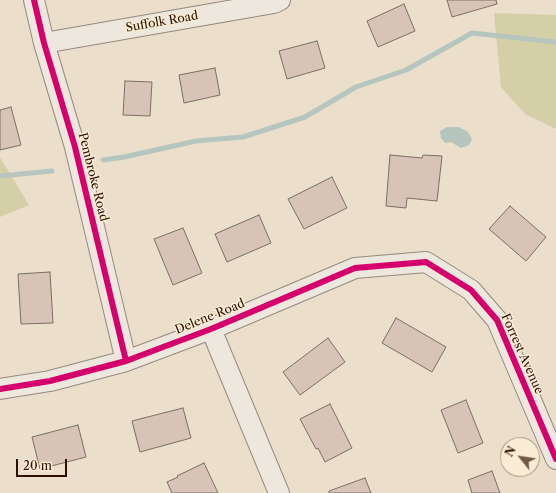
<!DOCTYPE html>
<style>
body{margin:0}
#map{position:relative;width:556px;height:493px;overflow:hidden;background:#ebdeca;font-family:"Libre Caslon Text",serif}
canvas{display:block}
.north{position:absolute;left:500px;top:437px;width:40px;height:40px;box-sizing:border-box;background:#faecd4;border:1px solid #a8947f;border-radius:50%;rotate:300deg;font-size:11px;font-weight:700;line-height:16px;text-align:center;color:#2c1100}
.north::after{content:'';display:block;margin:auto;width:14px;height:18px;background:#6f5947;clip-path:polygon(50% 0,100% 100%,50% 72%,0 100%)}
.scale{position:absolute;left:16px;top:459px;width:51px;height:18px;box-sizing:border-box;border:2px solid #2c1100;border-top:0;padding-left:5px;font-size:12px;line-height:14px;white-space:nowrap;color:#2c1100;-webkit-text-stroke:3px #faecd4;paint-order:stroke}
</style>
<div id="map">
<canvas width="556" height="493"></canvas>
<div class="north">N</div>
<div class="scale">20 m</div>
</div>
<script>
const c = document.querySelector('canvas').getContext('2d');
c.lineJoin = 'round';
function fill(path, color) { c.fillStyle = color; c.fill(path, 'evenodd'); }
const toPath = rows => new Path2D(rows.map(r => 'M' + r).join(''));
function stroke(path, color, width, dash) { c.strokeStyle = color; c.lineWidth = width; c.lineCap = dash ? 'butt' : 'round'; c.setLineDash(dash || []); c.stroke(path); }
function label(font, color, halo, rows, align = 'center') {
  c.font = font + ' "Libre Caslon Text",serif'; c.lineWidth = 3; c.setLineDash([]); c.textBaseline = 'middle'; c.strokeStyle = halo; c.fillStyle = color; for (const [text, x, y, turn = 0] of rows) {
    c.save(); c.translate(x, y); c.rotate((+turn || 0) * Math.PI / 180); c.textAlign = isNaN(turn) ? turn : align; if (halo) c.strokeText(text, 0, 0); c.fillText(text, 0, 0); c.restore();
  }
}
fill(toPath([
 [494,13,556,15,556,129,525,114,501,87],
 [0,157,29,205,0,217]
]), '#d5cfa8');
fill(toPath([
 [447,127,458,127,467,131,472,139,469,145,461,148,451,142,445,143,441,138,440,131]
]), '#b6c6bf');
stroke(toPath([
 [103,160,124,157,196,141,243,137,305,117,356,87,406,70,472,33,556,42],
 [0,176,52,171]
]), '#b6c6bf', 5);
const building = toPath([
 [447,0,496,0,497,4,452,17,447,0],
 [404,4,415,31,378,47,367,21,404,4],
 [317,41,325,68,287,79,279,51,317,41],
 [215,68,220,95,184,103,179,75,215,68],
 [125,81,152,82,150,116,123,115,125,81],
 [11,107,21,145,0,150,0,110,11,107],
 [390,155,422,158,423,155,442,156,437,201,407,198,406,208,386,206,390,155],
 [332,177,347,208,304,229,288,199,332,177],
 [510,206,546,237,526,261,489,229,510,206],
 [259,215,271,243,227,262,215,234,259,215],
 [183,228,202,273,173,285,154,239,183,228],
 [50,272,53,323,21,324,18,274,50,272],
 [396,318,446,347,432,372,382,343,396,318],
 [328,338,345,362,300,395,283,372,328,338],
 [466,400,483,443,458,453,441,410,466,400],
 [330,404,352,448,325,462,318,448,316,449,300,419,330,404],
 [183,408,191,438,140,452,132,421,183,408],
 [78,425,86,457,40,469,32,437,78,425],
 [204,463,218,493,172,493,167,482,178,477,177,476,204,463],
 [492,471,500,493,472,493,468,480,492,471],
 [365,478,371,493,329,493,329,491,365,478]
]);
fill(building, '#d7c4b6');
stroke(building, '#7a6f63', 1);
const street = toPath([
 [34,0,44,43,75,147,126,361],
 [44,43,274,3,280,0],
 [211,329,279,493],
 [0,389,50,381,126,361,211,329,355,268,426,262,471,290,497,320,556,459]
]);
stroke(street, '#958a7e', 22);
stroke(street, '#eee7dd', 20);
stroke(toPath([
 [34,0,44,43,75,147,126,361],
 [0,389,50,381,126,361,211,329,355,268,426,262,471,290,497,320,556,459]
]), '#d6006c', 6);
label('12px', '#2c1100', '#faecd4', [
 ["Suffolk Road",162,22,-10],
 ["Pembroke Road",93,177,76],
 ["Delene Road",210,317,-22],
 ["Forrest Avenue",522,354,66]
]);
</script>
